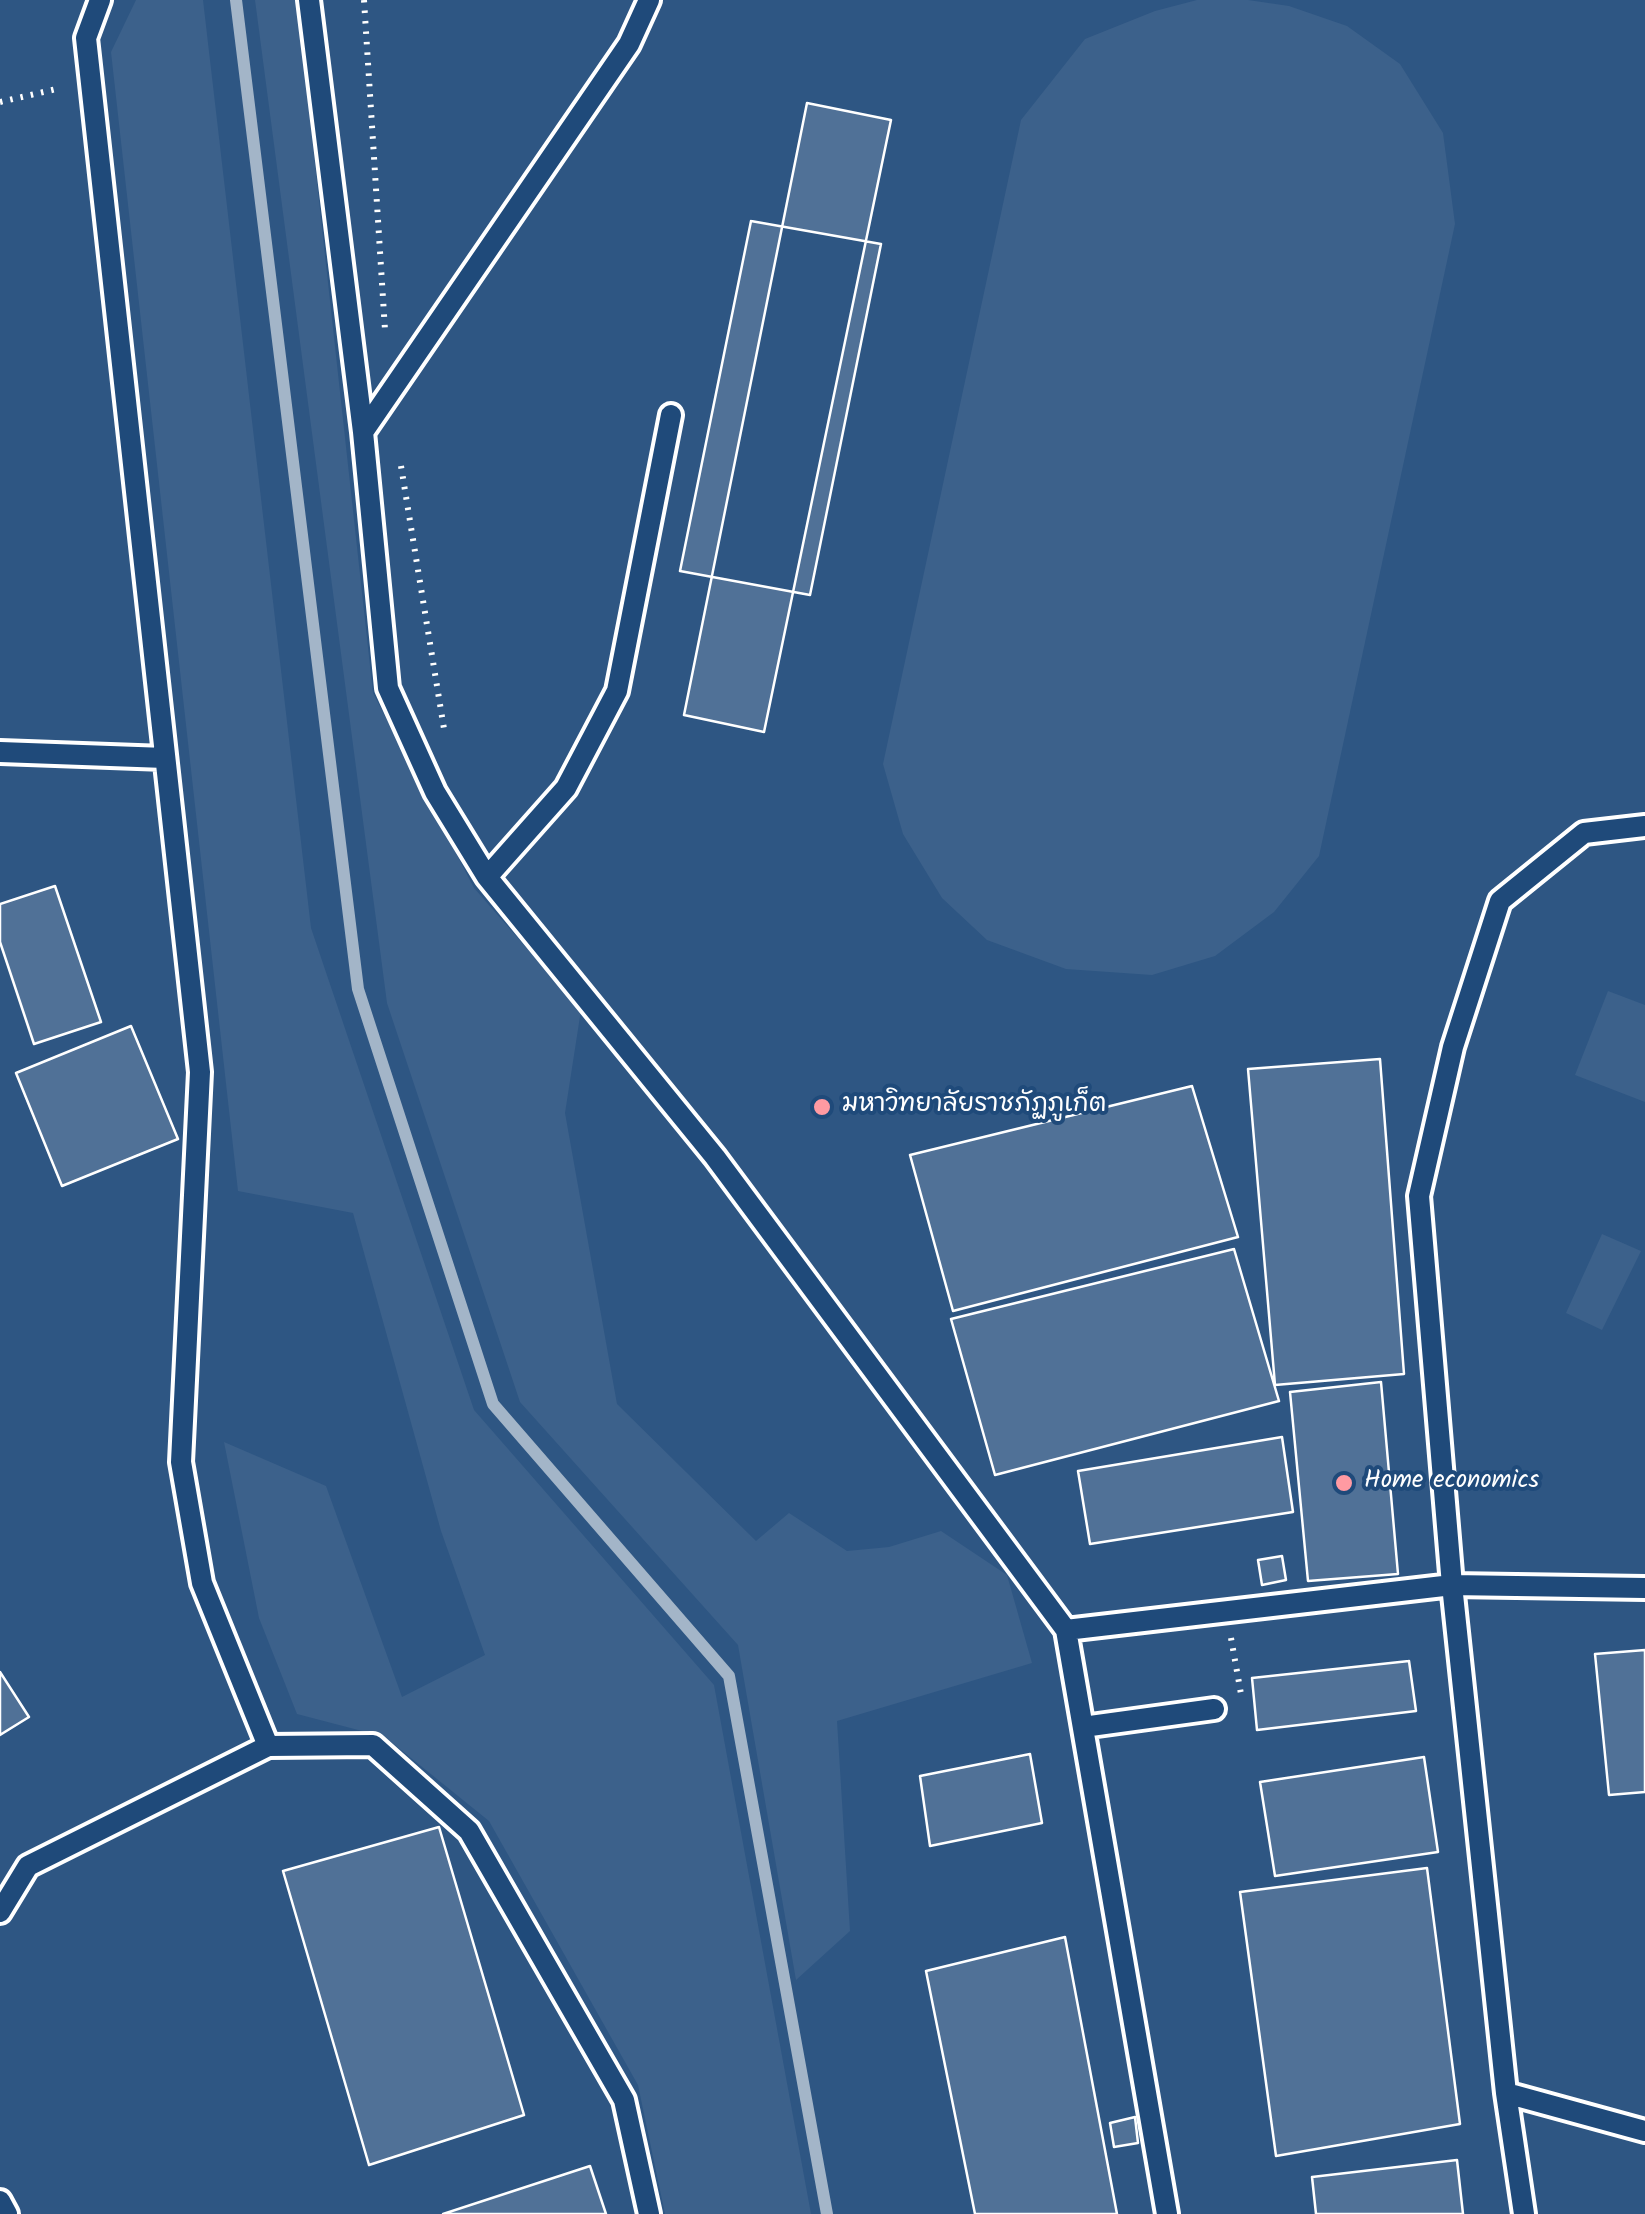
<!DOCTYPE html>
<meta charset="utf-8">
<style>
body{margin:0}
canvas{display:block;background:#1f4a7a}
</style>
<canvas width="1645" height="2214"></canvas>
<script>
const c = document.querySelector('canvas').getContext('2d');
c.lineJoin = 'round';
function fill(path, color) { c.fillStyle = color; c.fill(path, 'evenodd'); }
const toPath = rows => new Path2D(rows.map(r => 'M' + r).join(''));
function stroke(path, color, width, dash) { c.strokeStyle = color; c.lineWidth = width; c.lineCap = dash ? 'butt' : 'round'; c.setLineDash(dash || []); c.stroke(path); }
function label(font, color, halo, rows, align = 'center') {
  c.font = font + ' Kalam,"Playpen Sans Thai",sans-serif'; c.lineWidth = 8; c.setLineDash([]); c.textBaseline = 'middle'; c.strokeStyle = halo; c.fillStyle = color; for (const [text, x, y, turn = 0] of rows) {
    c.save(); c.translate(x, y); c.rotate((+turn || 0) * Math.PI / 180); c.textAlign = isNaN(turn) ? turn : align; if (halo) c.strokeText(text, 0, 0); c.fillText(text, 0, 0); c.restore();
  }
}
fill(toPath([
 [0,0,1645,0,1645,2214,0,2214]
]), '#2e5683');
fill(toPath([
 [136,0,203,0,311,928,474,1410,714,1685,811,2214,665,2214,638,2085,489,1821,385,1737,297,1714,259,1618,224,1442,326,1486,402,1697,485,1655,441,1531,353,1213,238,1191,111,52],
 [255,0,297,0,373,693,474,888,581,1010,565,1113,617,1404,756,1541,789,1513,847,1551,889,1547,941,1531,1007,1575,1032,1663,837,1721,850,1931,796,1980,738,1645,520,1402,387,1003],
 [1197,0,1248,0,1289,6,1347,26,1400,64,1443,133,1455,224,1319,856,1274,912,1215,956,1152,975,1066,969,987,940,942,898,903,834,883,764,1021,120,1085,39,1155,11],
 [1608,991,1645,1005,1645,1102,1575,1075],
 [1602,1234,1641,1251,1602,1330,1566,1313]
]), '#3c618b');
stroke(toPath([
 [236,0,358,989,493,1404,729,1676,827,2214]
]), '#a3b5c8', 12);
const building = toPath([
 [807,103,891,120,764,732,684,715,807,103],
 [751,221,881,244,810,595,680,571,751,221],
 [55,886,101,1022,34,1044,0,942,0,904,55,886],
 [131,1026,178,1139,62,1186,16,1073,131,1026],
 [1380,1059,1404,1374,1275,1385,1248,1069,1380,1059],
 [1192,1086,1238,1237,953,1311,910,1155,1192,1086],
 [1234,1249,1279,1401,995,1475,951,1319,1234,1249],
 [1381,1382,1398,1574,1308,1581,1290,1392,1381,1382],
 [1282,1437,1293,1512,1090,1544,1078,1471,1282,1437],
 [1282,1556,1286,1580,1262,1585,1258,1560,1282,1556],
 [1645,1650,1645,1792,1609,1795,1595,1654,1645,1650],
 [1409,1661,1416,1711,1257,1730,1252,1678,1409,1661],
 [0,1672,29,1717,0,1735,0,1672],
 [1030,1754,1042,1823,930,1846,920,1776,1030,1754],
 [1424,1757,1438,1852,1275,1876,1260,1782,1424,1757],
 [439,1827,524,2115,369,2165,283,1871,439,1827],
 [1427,1868,1460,2124,1276,2156,1240,1892,1427,1868],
 [1065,1937,1117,2214,975,2214,926,1971,1065,1937],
 [1135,2117,1138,2143,1114,2147,1110,2123,1135,2117],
 [1457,2160,1463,2214,1316,2214,1312,2177,1457,2160],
 [590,2166,606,2214,443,2214,590,2166]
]);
fill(building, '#507197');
stroke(building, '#fff', 2.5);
const service = toPath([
 [100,0,86,38,200,1072,181,1462,202,1583,268,1746],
 [309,0,363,432,388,688,435,792,487,877,715,1157,1066,1630,1167,2214],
 [363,432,629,44,649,0],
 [0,752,165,758],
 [487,877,566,788,617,691,671,415],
 [1066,1630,1452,1585,1645,1588],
 [1083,1727,1214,1709],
 [0,1912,28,1866,268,1746,373,1745,469,1831,624,2100,649,2214],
 [1506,2093,1645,2131],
 [0,2201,7,2214],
 [1524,2214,1506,2093,1452,1585,1419,1196,1453,1047,1500,901,1584,833,1645,826]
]);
stroke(service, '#fff', 28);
stroke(toPath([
 [364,0,385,330],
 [0,102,61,88],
 [401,466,445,735],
 [1231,1638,1241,1694]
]), '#fff', 6, [2.5, 8]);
stroke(service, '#1f4a7a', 20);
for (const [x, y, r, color] of [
 [822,1107,10,"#ff9aa2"],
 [1344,1483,10,"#ff9aa2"]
]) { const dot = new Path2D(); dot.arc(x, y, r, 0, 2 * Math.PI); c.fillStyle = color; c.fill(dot); stroke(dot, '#1f4a7a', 4); }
label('25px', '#fff', '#1f4a7a', [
 ["มหาวิทยาลัยราชภัฏภูเก็ต",842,1107],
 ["Home economics",1364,1483]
], 'left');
</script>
